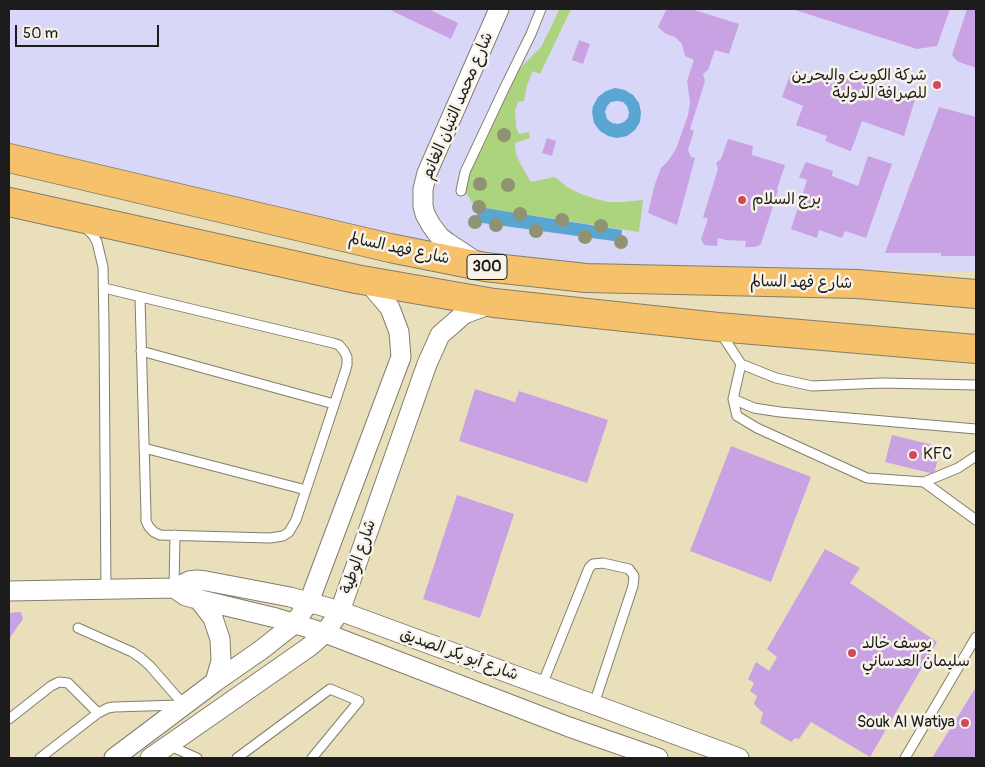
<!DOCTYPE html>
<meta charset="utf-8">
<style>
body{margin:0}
#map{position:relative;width:985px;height:767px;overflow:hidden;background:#eadfbb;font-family:Pangolin,sans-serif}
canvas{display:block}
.frame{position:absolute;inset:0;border:10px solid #1c1c1c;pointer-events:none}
.scale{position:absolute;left:15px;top:25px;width:144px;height:22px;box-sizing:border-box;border:2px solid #1c1c1c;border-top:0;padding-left:6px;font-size:15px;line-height:18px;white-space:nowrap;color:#1c1c1c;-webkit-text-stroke:4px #f7f3e8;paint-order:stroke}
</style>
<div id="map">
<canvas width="985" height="767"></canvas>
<div class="frame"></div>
<div class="scale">50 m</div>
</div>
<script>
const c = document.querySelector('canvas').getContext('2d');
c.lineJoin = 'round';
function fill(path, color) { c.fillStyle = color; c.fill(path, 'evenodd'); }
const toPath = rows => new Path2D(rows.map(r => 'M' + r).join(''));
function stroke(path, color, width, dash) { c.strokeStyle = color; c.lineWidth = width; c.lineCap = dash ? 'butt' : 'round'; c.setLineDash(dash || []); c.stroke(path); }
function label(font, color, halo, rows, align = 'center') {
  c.font = font + ' Pangolin,"Playpen Sans Arabic",sans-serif'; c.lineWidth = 5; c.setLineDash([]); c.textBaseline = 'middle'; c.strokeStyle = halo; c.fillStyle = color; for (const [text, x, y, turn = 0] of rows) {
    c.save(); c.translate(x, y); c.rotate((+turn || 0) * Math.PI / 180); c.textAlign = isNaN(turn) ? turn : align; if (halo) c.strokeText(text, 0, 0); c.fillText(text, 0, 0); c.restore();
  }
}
fill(toPath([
 [9,9,976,9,976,272,878,270,750,272,637,269,496,256,418,241,9,143]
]), '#d9d7f8');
fill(toPath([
 [559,9,571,9,540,74,533,71,527,85,524,101,518,102,515,110,516,127,519,134,529,132,530,138,515,143,516,154,521,165,531,182,555,177,567,187,581,194,596,199,609,202,622,202,643,200,639,232,479,207,471,201,466,193,470,173,519,69,541,47,555,19]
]), '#acd37d');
fill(toPath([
 [615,88,625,90,633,95,639,103,641,112,640,122,635,130,627,136,617,138,608,136,600,131,594,123,592,112,593,106,598,97,606,91],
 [617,101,623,102,627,106,629,112,628,118,624,122,618,124,612,123,607,119,605,112,607,106,611,102],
 [479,207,622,230,621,242,475,222]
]), '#5aa6d3');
fill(toPath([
 [388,9,428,9,458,23,451,39],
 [668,9,691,9,739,24,729,54,715,50,708,70,703,74,705,81,690,129,694,131,688,150,691,157,695,158,677,225,648,213,655,184,661,168,668,161,676,149,688,115,690,102,687,81,694,60,685,56,682,44,675,37,666,34,658,27,665,12],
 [792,9,950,9,937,46,917,49],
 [967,9,976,9,976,68,959,62,956,60,952,55],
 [579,40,590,44,583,64,572,60],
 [791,72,833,84,835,75,916,96,904,136,862,121,851,151,850,151,825,141,827,136,796,125,803,106,782,97],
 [939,107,976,117,976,256,941,256,941,253,885,253],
 [547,138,556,141,552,156,542,153],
 [728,139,753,146,752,155,785,165,777,189,778,190,761,244,755,247,745,247,746,241,726,240,718,238,717,246,704,245,701,239,708,219,703,217,718,169,716,163,721,159],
 [868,156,892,164,866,238,845,231,842,238,819,230,817,238,791,229,807,180,799,177,806,162,833,171,832,176,858,186],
 [475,389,515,402,519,391,608,420,587,483,459,441],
 [892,435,941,447,934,474,885,462],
 [731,446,811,477,771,582,690,551],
 [457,495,514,514,480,618,423,599],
 [825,549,860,568,850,583,937,642,870,757,811,722,799,739,795,738,791,742,760,723,763,713,754,704,757,696,750,691,754,683,748,679,756,662,769,671,777,657,767,649],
 [21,612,23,619,9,639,9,613],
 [976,687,976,758,932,758]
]), '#c9a2e3');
const service = toPath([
 [461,191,465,172,504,89,531,34,541,9],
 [85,227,93,235,97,242,103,267,104,328,106,590],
 [104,288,333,343,339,345,344,351,347,357,347,365,345,372,296,520,289,532,283,536,270,538,160,535,154,532,149,527,146,521,146,514,140,298],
 [720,332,741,364,776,378,812,386,882,383,976,385],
 [141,351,334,404],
 [741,364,733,399,737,416,757,428,867,478,924,482,958,468,976,456],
 [733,399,754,408,780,412,976,429],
 [144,448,306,490],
 [924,482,976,520],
 [174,588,175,535],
 [78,628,132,652,141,658,150,666,184,705],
 [542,685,589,568,593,564,603,563,629,569,634,576,633,586,594,704],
 [9,719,51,686,59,682,68,683,98,713],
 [168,745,197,758],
 [40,758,98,713,108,708,114,707,179,705],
 [237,758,330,689,359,701,312,758],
 [905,758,976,637]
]);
const minor = toPath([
 [475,261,448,243,440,237,431,225,425,214,423,206,423,189,427,173,499,9],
 [174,588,186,596,193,598,276,618,325,633,569,727,658,758],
 [9,591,174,588,189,581,197,580,206,581,290,597,340,611,739,758],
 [199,600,213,618,220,639,221,661,215,682],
 [114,758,215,682,261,650,294,624,309,602,401,357,399,332,390,308,368,282],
 [150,758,309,647,325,633,340,611,427,364,440,335,464,314,491,304]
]);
const primary = toPath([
 [9,158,390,248,485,267,586,278,857,284,976,294],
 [9,202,356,279,494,303,718,327,976,349]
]);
stroke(service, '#837e6c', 11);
stroke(minor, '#837e6c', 21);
stroke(primary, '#837e6c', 30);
stroke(service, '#fff', 9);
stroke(minor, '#fff', 19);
stroke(primary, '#f5c16b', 28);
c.fillStyle = '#909274';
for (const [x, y] of [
 [504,135],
 [480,184],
 [508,185],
 [479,207],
 [520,214],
 [562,220],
 [475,222],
 [496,225],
 [601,226],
 [536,231],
 [585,237],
 [621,242]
]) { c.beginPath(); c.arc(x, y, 7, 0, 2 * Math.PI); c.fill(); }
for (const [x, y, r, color] of [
 [937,85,5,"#d1495b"],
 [742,200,5,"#d1495b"],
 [913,455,5,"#d1495b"],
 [852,653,5,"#d1495b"],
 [965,723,5,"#d1495b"]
]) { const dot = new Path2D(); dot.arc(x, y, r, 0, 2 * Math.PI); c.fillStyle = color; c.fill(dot); stroke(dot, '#f7f3e8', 2); }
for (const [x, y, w] of [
 [487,267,40]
]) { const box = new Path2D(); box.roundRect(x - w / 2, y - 12.5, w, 25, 4); c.fillStyle = '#f7f3e8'; c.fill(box); stroke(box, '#1c1c1c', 1); }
label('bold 15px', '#1c1c1c', null, [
 ["300",487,267]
]);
label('16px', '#1c1c1c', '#f7f3e8', [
 ["شركة الكويت والبحرين",927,76,"right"],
 ["للصرافة الدولية",927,94,"right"],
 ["برج السلام",752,200],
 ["KFC",923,455],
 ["يوسف خالد",862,644],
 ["سليمان العدساني",862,662],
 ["Souk Al Watiya",955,723,"right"]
], 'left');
label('16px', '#1c1c1c', '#f7f3e8', [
 ["شارع محمد الثنيان الغانم",458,106,-67],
 ["شارع فهد السالم",399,249,12],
 ["شارع فهد السالم",801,283,1],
 ["شارع الوطية",359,557,-71],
 ["شارع أبو بكر الصديق",459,655,20]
]);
</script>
